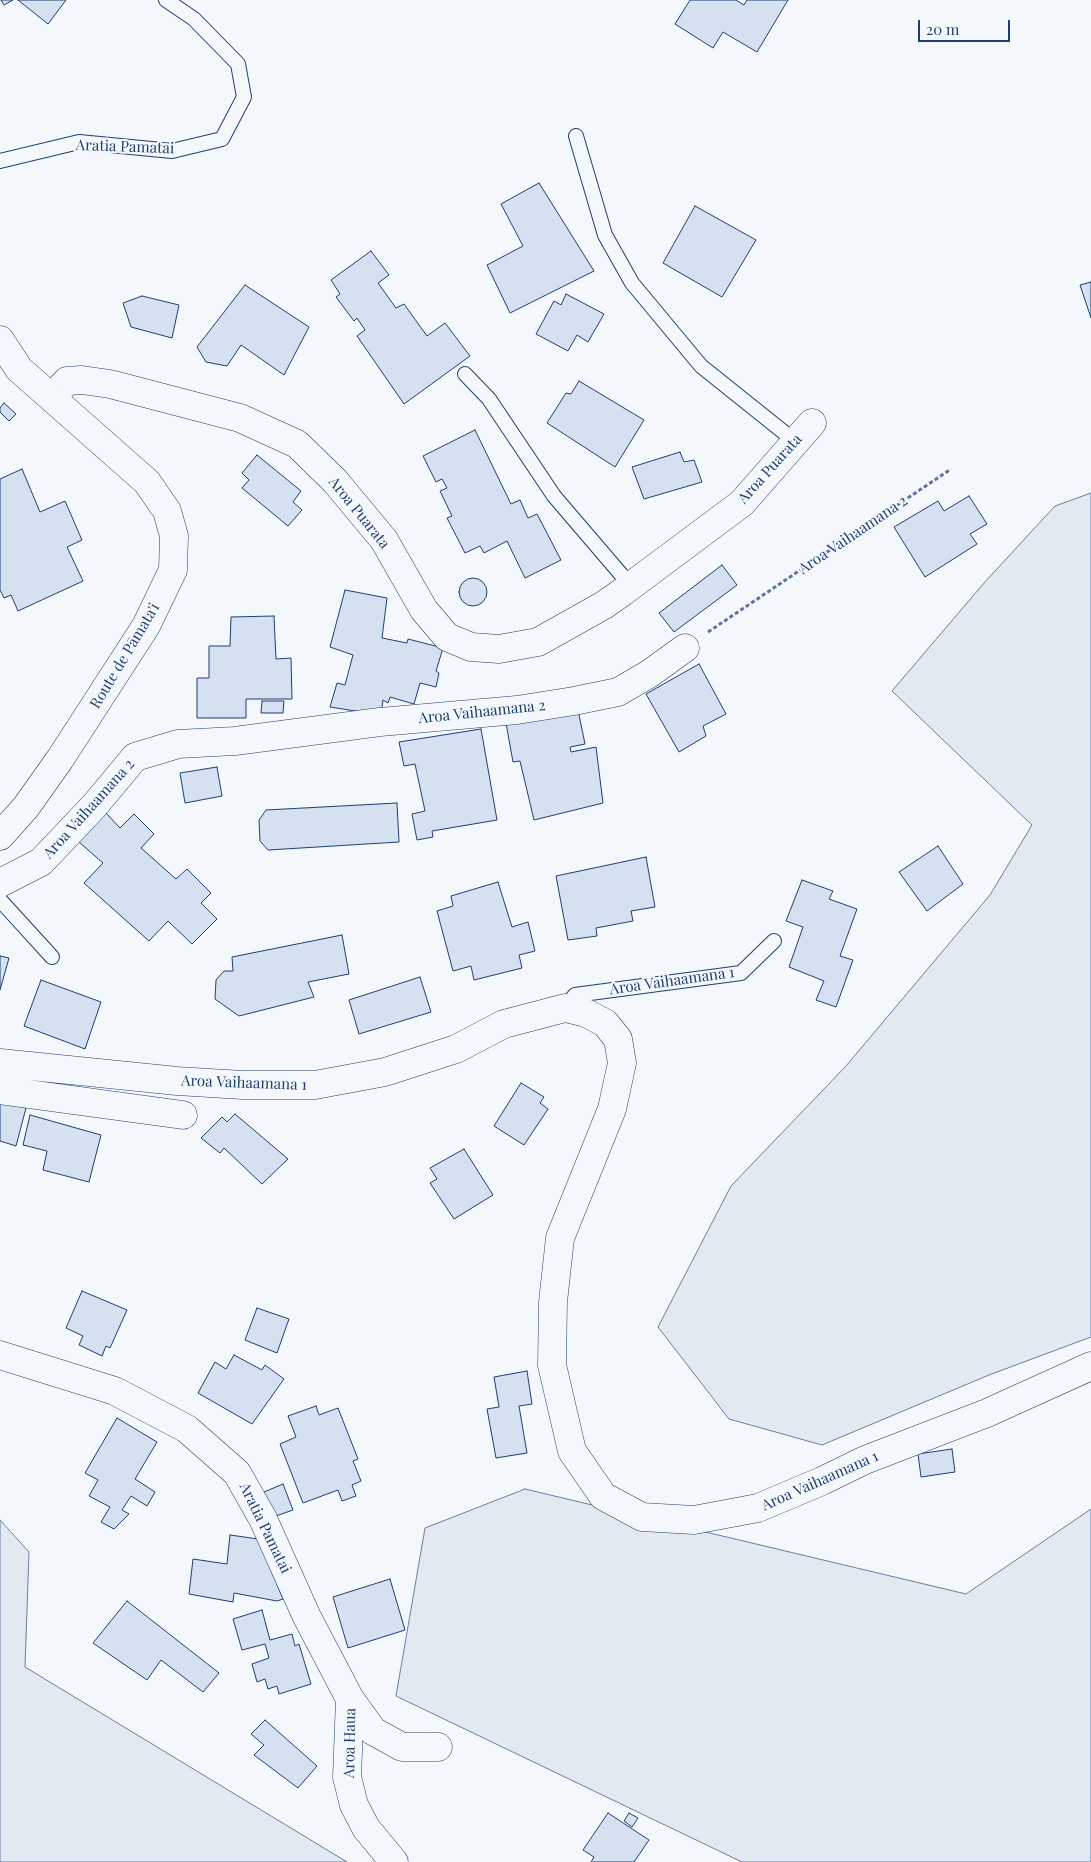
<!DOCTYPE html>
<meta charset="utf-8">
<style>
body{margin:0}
#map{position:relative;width:1091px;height:1862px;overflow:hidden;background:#f4f7fb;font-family:"Playfair Display",serif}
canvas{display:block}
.scale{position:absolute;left:918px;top:20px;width:92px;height:22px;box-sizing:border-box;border:2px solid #1d3f73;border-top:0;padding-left:6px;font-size:15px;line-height:18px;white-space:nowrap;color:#1d3f73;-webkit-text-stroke:4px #f4f7fb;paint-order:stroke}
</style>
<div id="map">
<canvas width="1091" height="1862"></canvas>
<div class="scale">20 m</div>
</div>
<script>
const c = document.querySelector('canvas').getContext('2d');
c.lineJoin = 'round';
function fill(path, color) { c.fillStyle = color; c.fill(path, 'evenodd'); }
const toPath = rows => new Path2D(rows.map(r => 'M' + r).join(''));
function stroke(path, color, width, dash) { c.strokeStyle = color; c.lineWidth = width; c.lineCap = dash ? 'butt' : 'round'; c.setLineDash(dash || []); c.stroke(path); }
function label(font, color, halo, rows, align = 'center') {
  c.font = font + ' "Playfair Display",serif'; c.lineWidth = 4; c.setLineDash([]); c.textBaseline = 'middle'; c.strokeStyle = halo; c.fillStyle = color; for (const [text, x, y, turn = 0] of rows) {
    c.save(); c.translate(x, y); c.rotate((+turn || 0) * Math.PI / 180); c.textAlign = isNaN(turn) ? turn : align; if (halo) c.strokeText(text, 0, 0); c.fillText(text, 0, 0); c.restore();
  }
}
const green = toPath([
 [1091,493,1091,1337,989,1375,822,1445,729,1419,658,1327,731,1186,846,1066,990,895,1032,825,892,691,984,583,1055,506,1091,493],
 [525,1489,966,1594,1091,1509,1091,1862,742,1862,396,1696,425,1528,525,1489],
 [0,1520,29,1552,25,1667,347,1862,0,1862,0,1520]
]);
fill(green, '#e3e9f0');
stroke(green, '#687fa3', 1);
const building = toPath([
 [1,0,13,0,4,5,1,0],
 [18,0,66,0,48,24,18,0],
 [690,0,736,0,744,5,747,0,788,0,757,52,723,32,713,48,675,24,690,0],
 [539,183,594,271,510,313,487,265,523,246,501,204,539,183],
 [695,206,756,240,722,297,663,263,695,206],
 [371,251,389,275,378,283,396,308,404,304,427,336,445,323,470,356,404,404,357,336,365,330,357,318,354,321,336,297,340,294,331,280,371,251],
 [1091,282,1091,318,1080,285,1091,282],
 [245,285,309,327,284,375,241,345,227,366,206,362,197,347,245,285],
 [566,294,604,314,588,342,577,335,568,351,536,334,554,301,561,305,566,294],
 [142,296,179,305,172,338,131,327,123,303,142,296],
 [579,381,644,420,615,467,547,423,566,393,571,394,579,381],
 [4,403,16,414,9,421,0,412,0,408,4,403],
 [475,430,511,504,520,500,528,518,537,514,561,560,525,578,507,541,484,553,480,546,465,553,447,518,452,516,440,491,447,488,442,479,436,482,423,456,475,430],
 [680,452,684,462,694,460,702,482,644,499,632,467,680,452],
 [257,455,301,491,293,502,302,510,288,526,242,488,249,480,242,473,257,455],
 [22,469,40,512,65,501,82,540,67,547,83,581,18,611,11,595,4,598,0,590,0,479,22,469],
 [969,496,987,524,970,534,977,544,925,577,894,527,938,501,944,511,969,496],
 [722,565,737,585,674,632,659,613,722,565],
 '459 592a14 14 0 1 1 28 0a14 14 0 1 1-28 0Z',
 [345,590,387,598,382,638,407,643,408,639,443,648,436,671,439,673,436,687,420,683,414,704,390,697,388,703,383,700,381,715,330,707,337,683,345,685,353,655,330,647,345,590],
 [274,616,276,659,291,658,292,699,246,699,246,718,197,718,197,678,209,678,209,646,230,646,231,617,274,616],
 [699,664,726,714,703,726,706,736,679,752,646,694,699,664],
 [262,701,284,701,283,713,261,713,262,701],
 [578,710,585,744,570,747,571,752,596,747,603,803,534,820,520,761,513,762,506,723,578,710],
 [481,729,497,820,432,831,433,837,417,840,412,814,425,811,415,764,404,766,399,742,481,729],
 [217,767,222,796,185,803,180,773,217,767],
 [397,803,399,842,268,850,260,841,259,820,266,810,397,803],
 [106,813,120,828,134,814,154,834,141,848,176,879,187,869,211,893,201,903,217,919,192,944,168,921,149,941,84,883,103,863,79,842,106,813],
 [938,846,963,884,927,911,899,872,938,846],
 [646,857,655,907,631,911,633,921,596,928,597,936,568,940,556,876,646,857],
 [802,880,833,891,829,899,857,909,840,956,853,960,836,1007,816,1000,824,981,789,967,803,927,786,921,802,880],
 [498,882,512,927,528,922,535,951,519,955,522,968,474,980,471,966,453,971,437,911,453,906,451,896,498,882],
 [342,935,349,974,308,982,314,997,239,1016,215,999,216,980,224,971,233,971,232,957,342,935],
 [0,956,9,958,0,990,0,956],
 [420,977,431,1012,359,1034,349,1000,420,977],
 [41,980,101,1002,85,1049,24,1026,41,980],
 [521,1083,544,1097,540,1103,548,1109,524,1145,494,1126,521,1083],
 [0,1101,26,1108,16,1146,0,1141,0,1101],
 [235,1114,288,1159,262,1184,224,1148,220,1153,201,1138,222,1117,227,1122,235,1114],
 [30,1115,101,1135,89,1182,43,1170,47,1151,23,1145,30,1115],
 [464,1149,493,1195,454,1219,430,1183,437,1179,430,1168,464,1149],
 [82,1291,127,1310,110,1348,106,1346,102,1356,79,1345,83,1336,66,1328,82,1291],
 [257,1308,289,1319,277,1353,245,1340,257,1308],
 [234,1355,262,1370,265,1365,284,1379,252,1424,198,1393,215,1362,226,1369,234,1355],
 [527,1371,532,1404,519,1406,527,1453,496,1458,487,1409,499,1407,494,1377,527,1371],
 [316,1406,319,1415,338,1408,358,1459,353,1461,361,1481,352,1485,356,1496,342,1501,338,1490,303,1503,280,1444,296,1437,288,1416,316,1406],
 [117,1418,157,1442,135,1479,155,1492,147,1506,131,1496,122,1510,129,1514,114,1529,101,1522,110,1507,89,1496,98,1480,85,1473,117,1418],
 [952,1449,955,1472,921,1477,918,1454,952,1449],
 [283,1484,293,1510,273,1517,264,1492,283,1484],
 [230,1535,258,1539,283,1599,277,1601,234,1593,233,1602,189,1594,193,1559,227,1564,230,1535],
 [390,1579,405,1630,348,1648,333,1597,390,1579],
 [127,1601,219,1673,203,1692,161,1660,147,1680,93,1643,127,1601],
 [262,1610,270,1640,292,1634,295,1646,299,1644,311,1684,279,1694,277,1686,268,1689,265,1679,257,1682,252,1664,269,1658,265,1644,242,1650,233,1619,262,1610],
 [265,1720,317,1766,298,1788,254,1755,264,1745,251,1734,265,1720],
 [608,1813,649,1840,634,1862,591,1862,594,1857,583,1850,608,1813],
 [629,1813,638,1818,632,1827,624,1821,629,1813]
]);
fill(building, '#d5e0f0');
stroke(building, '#1d3f73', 1);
const lane = toPath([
 [576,136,605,235,632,283,701,366,796,442],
 [0,161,79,142,172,151,222,139,244,97,238,64,194,19,166,0],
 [465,374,489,399,554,496,631,586],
 [0,900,52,957],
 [565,1008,575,995,741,973,774,941]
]);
const street = toPath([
 [52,397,67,381,82,380,110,384,240,418,297,444,335,481,384,540,424,610,447,637,471,647,499,649,538,642,604,605,624,591,742,503,812,423],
 [0,883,41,862,95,805,135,757,178,744,235,741,380,722,517,710,574,701,618,692,649,674,685,648],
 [0,1063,177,1081,243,1085,315,1085,385,1072,456,1049,504,1024,565,1008,586,1013,605,1023,618,1039,622,1063,612,1109,560,1238,553,1302,552,1365,572,1451,603,1496,642,1517,694,1520,758,1508,822,1481,865,1460,987,1413,1091,1366],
 [0,1090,183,1115],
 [0,1355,115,1391,187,1429,237,1473,263,1519,307,1617,350,1699,373,1731,402,1747,438,1747],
 [350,1699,347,1777,354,1805,366,1828,394,1862]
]);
const secondary = toPath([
 [0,340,19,369,147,482,167,511,174,536,173,570,146,626,60,759,26,807,0,836]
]);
stroke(lane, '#1d3f73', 16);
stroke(street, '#1d3f73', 29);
stroke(secondary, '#1d3f73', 29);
stroke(toPath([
 [708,632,951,469]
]), '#5e769c', 3, [4, 2.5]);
stroke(lane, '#f4f7fb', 14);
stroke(street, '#f4f7fb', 28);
stroke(secondary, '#f4f7fb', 28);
label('15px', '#1d3f73', '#f4f7fb', [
 ["Aratia Pamatai",125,147,2],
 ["Aroa Puarata",770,469,-48],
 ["Aroa Puarata",359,513,51],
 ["Aroa Vaihaamana 2",853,535,-34],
 ["Route de Pāmata'i",125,656,-59],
 ["Aroa Vaihaamana 2",482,712,-6],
 ["Aroa Vaihaamana 2",89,809,-48],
 ["Aroa Vaihaamana 1",672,981,-8],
 ["Aroa Vaihaamana 1",244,1083,2],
 ["Aroa Vaihaamana 1",820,1481,-24],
 ["Aratia Pamatai",265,1528,64],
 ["Aroa Haua",350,1743,-89]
]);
</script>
